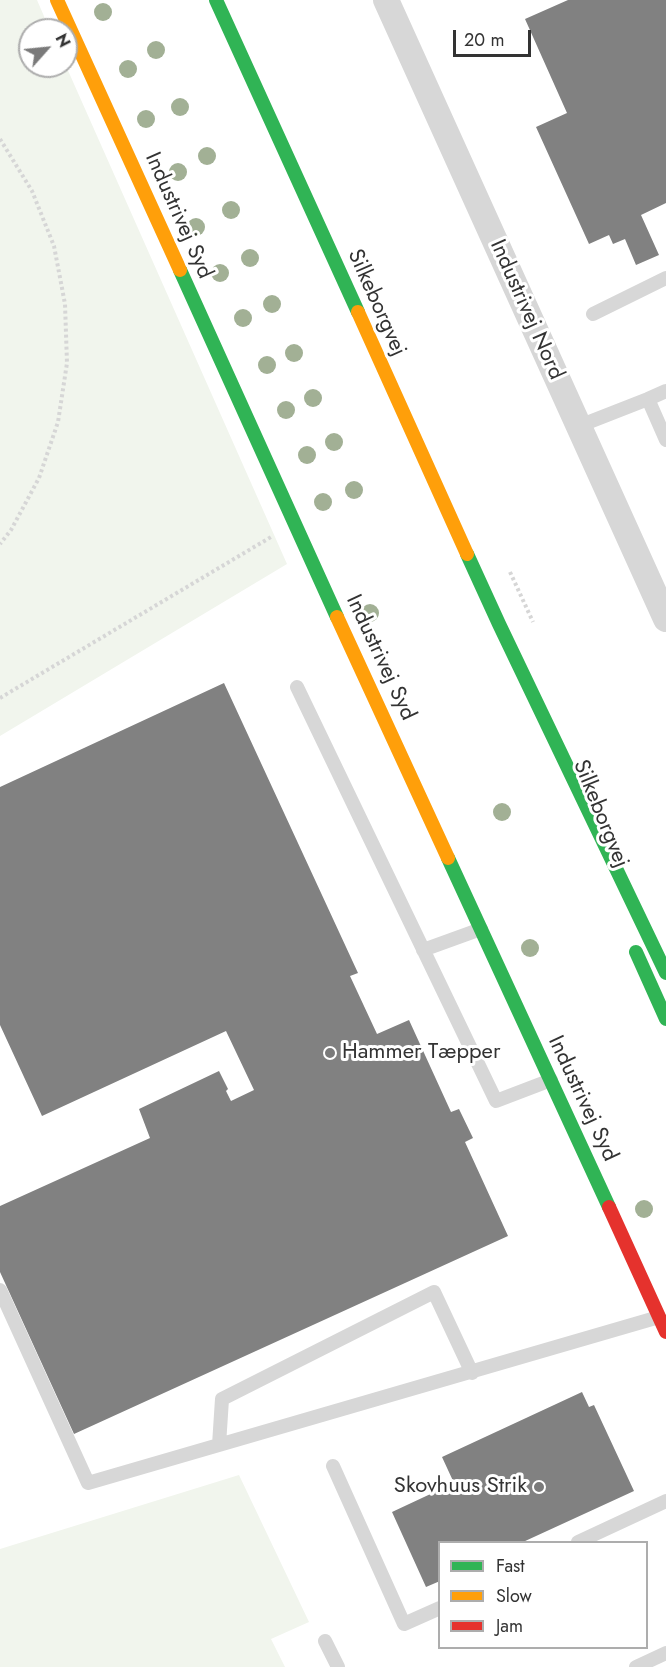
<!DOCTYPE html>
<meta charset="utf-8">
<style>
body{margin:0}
#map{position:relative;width:666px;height:1667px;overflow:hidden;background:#fff;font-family:Jost,sans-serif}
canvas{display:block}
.legend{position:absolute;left:438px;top:1541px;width:210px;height:108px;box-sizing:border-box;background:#fff;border:2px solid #adadad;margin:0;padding:8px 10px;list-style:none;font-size:18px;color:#333}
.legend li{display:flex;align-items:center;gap:12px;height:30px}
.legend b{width:30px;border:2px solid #adadad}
.north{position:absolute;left:18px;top:18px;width:60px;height:60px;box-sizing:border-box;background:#fff;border:2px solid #adadad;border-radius:50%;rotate:63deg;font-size:16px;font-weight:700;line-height:24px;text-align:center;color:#333}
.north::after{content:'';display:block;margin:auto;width:21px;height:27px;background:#7a7a7a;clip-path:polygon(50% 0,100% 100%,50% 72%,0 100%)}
.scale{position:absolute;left:453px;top:30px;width:78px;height:27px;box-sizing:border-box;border:3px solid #333;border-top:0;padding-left:8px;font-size:18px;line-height:21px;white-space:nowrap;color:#333;-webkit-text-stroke:4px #fff;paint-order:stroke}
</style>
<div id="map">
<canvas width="666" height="1667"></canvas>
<ul class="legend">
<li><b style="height:8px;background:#30b455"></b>Fast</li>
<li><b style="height:8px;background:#ff9f0a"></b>Slow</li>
<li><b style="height:8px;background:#e5322d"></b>Jam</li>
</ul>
<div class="north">N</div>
<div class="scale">20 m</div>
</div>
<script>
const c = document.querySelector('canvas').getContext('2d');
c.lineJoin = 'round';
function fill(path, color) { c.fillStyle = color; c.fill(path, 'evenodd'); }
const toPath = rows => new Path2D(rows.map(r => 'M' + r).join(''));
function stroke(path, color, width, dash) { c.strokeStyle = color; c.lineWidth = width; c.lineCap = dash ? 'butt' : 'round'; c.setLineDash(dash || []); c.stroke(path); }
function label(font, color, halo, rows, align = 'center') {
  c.font = font + ' Jost,sans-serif'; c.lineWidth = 6; c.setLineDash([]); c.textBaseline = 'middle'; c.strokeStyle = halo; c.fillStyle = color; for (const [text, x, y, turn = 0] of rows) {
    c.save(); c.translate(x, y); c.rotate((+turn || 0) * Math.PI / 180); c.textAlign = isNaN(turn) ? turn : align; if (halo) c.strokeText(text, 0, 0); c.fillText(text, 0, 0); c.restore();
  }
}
fill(toPath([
 [0,0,37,0,50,30,30,30,30,66,66,66,287,564,0,736],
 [239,1475,309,1622,271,1639,285,1667,0,1667,0,1549]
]), '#f1f5ed');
fill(toPath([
 [568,0,666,0,666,203,641,215,659,255,636,265,625,239,613,244,609,235,589,244,536,127,567,113,525,19],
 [224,683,358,973,350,976,377,1034,409,1020,451,1112,459,1109,473,1138,465,1142,508,1236,74,1434,0,1272,0,1206,150,1138,139,1109,219,1071,228,1089,226,1091,231,1101,254,1090,226,1031,42,1116,0,1025,0,787],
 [582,1392,589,1407,594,1405,634,1491,523,1542,440,1542,440,1581,426,1587,392,1512,454,1483,442,1457]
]), '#818181');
stroke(toPath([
 [0,139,32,191,54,246,65,304,67,363,58,422,39,478,11,530,0,544],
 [510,572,533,622],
 [0,698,271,537]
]), '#d6d6d6', 4, [3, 3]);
stroke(toPath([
 [593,314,666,278],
 [648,399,666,391],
 [579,426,648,399,666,440],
 [297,687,496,1101,551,1080],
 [423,950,481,929],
 [0,1290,88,1483,659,1317],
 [219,1445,222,1399,434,1292,472,1373],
 [333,1466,404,1624,440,1608],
 [578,1542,666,1501],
 [325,1641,338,1667],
 [636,1667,666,1653]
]), '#d7d7d7', 14);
stroke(toPath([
 [386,0,666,619]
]), '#d7d7d7', 26);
stroke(toPath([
 [216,0,358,312],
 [180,270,337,617],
 [467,554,499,624,666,973],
 [448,858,609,1207],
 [636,952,666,1019]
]), '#30b455', 14);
stroke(toPath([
 [57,0,180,270],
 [358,312,467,554],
 [337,617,448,858]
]), '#ff9f0a', 14);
stroke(toPath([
 [609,1207,666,1332]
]), '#e5322d', 14);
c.fillStyle = '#a2b095';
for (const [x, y] of [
 [103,12],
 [156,50],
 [128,69],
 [180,107],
 [146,119],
 [207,156],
 [178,172],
 [231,210],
 [196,227],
 [250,258],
 [220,273],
 [272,304],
 [243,318],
 [294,353],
 [267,365],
 [313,398],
 [286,410],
 [334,442],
 [307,455],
 [354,490],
 [323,502],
 [370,613],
 [502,812],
 [530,948],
 [644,1209]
]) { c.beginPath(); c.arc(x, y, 9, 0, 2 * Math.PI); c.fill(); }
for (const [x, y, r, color] of [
 [330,1053,6,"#7a7a7a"],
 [539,1487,6,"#7a7a7a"]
]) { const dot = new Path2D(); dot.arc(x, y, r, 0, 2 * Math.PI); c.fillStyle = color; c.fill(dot); stroke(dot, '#fff', 2); }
label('22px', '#333', '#fff', [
 ["Industrivej Syd",178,216,66],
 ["Silkeborgvej",376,303,66],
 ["Industrivej Nord",526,310,66],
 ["Industrivej Syd",380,658,65],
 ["Silkeborgvej",600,814,68],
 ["Industrivej Syd",582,1099,65]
]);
label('22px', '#333', '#fff', [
 ["Hammer Tæpper",342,1053],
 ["Skovhuus Strik",527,1487,"right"]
], 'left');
</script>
